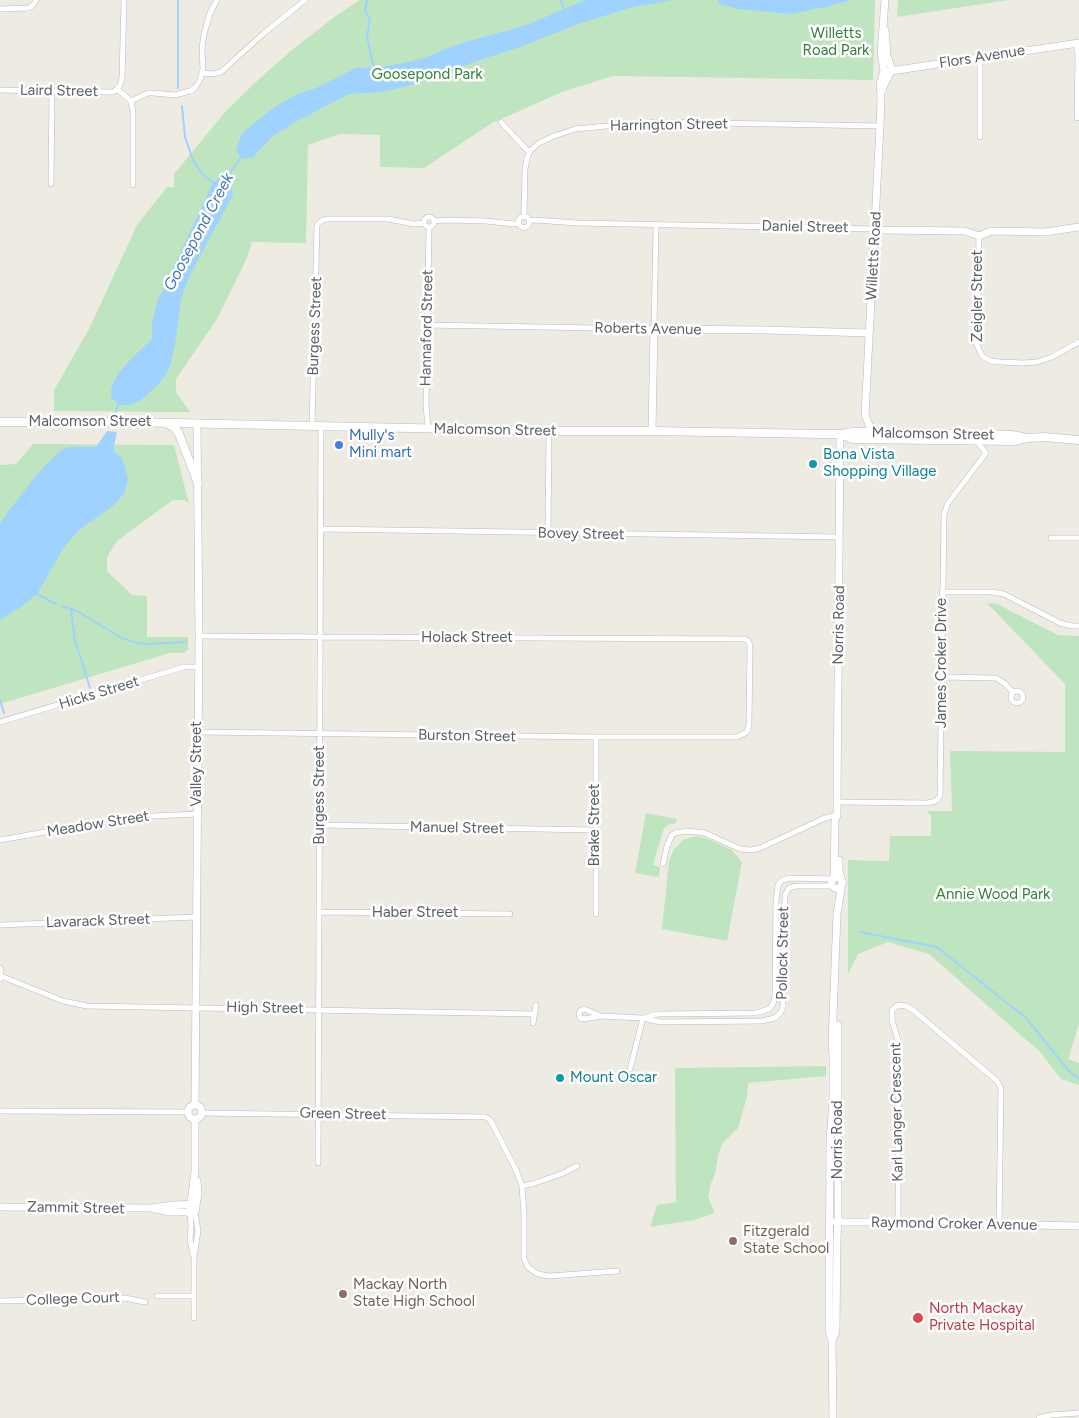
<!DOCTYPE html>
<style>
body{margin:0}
canvas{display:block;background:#edebe2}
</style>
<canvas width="1079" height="1418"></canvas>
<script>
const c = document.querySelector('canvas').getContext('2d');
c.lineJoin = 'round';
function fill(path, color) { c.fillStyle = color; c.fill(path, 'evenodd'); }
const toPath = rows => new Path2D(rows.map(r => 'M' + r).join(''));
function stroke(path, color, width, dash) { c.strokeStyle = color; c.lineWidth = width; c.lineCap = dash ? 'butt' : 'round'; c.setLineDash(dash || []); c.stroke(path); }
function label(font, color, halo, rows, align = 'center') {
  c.font = font + ' Figtree,sans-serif'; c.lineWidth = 5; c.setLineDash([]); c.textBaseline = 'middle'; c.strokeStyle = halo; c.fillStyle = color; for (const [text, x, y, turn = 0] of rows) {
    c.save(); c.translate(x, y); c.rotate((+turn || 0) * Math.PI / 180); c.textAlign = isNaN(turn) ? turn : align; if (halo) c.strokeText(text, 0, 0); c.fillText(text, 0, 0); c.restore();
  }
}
fill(toPath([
 [360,0,875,0,873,80,613,76,562,92,492,123,424,168,380,167,380,135,340,134,308,145,306,243,252,242,247,258,217,319,176,379,176,392,190,412,54,411,54,390,89,329,137,225,167,187,174,187,174,174,226,111,259,79,293,49,337,15],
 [898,0,1008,0,897,17],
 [33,444,174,445,189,504,185,500,173,500,117,541,107,557,107,571,132,595,147,596,147,637,188,637,188,649,184,653,170,653,0,704,0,465,16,464],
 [987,603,997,604,1058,635,1079,636,1079,1024,1068,1059,1079,1063,1079,1085,1061,1079,1040,1052,929,954,888,942,858,954,848,974,848,860,889,861,890,836,931,836,931,816,927,811,952,811,950,751,1065,752,1065,684],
 [646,813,677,819,675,824,670,824,664,828,653,865,660,867,659,877,635,873],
 [696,836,708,839,732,850,742,862,727,941,662,929,669,861,674,849,683,840],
 [826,1066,826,1076,748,1083,747,1097,738,1128,722,1144,718,1156,715,1174,711,1183,708,1197,715,1213,694,1220,650,1227,657,1205,676,1202,675,1068]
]), '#bee5c0');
fill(toPath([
 [585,0,672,0,633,7,578,24,520,47,471,63,432,80,382,92,349,94,297,121,273,136,252,158,241,158,236,150,242,133,273,108,297,94,314,89,356,68,380,67,403,63,424,58,455,45,527,25],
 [718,0,852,0,821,8,790,14,738,9,719,4],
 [222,176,229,179,233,195,189,277,181,299,175,344,171,363,166,374,159,384,141,400,129,405,120,405,111,398,111,389,117,375,128,362,152,339,152,323,157,302,213,183],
 [107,431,117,432,113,451,121,457,125,467,128,479,125,492,113,506,79,530,64,547,37,594,21,607,0,620,0,524,8,512,37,474,61,450,71,447,96,447]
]), '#a0d2ff');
stroke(toPath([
 [367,0,365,11,370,20,367,37,374,69],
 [561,0,564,10],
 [178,88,178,0],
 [182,106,185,137,193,160,202,174,214,183],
 [226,179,242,156],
 [113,419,119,402],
 [37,594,56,604],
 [62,606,77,611,120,637,133,642,145,644,186,642],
 [71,610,75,640,90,688],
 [0,700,4,713],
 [860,932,937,947,1026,1018,1068,1070,1079,1079]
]), '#a0d2ff', 2);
const minor = toPath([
 [124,0,122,78,120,85,117,89,131,101,133,112,133,185],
 [0,9,29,8,34,4,36,0],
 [1076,43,1078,55,1077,118],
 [980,57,980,137],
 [203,73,212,74,221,72,264,33,305,0],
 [0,90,109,92,113,92,117,89],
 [131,101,148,93,153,93,175,95,190,91,195,88,200,80,203,69,202,48,204,34,210,13,217,0],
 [501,122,526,149,530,151],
 [51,184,52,91],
 '518.5 222a5.5 5.5 0 1 1 11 0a5.5 5.5 0 1 1-11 0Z',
 '424 222a5 5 0 1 1 10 0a5 5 0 1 1-10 0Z',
 [524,217,525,169,527,158,530,151,539,143,554,136,575,129,617,125,659,122,880,126],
 [434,221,447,220,486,221,514,224,519,223],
 [529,221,534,220,578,223,875,229],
 [979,236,976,343,982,356,991,361,1000,362,1023,363,1037,362,1052,357,1079,342],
 [427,325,654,329,656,225],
 [312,427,317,225,321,221,326,219,388,219,414,224,423,223],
 [428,428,426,405,429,227],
 [322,529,840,537],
 [548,533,549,431],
 [1051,538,1079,538],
 [942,592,992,592,1004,594,1060,623,1072,626,1079,626],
 [942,677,996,678,1004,683,1013,692],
 '1011 697a6 6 0 1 1 12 0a6 6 0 1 1-12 0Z',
 [0,722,184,667,198,667],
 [197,732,596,737,737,737,747,732,749,725,750,645,748,641,745,639,321,637,199,636],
 [837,802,928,803,936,801,940,796,944,514,948,503,986,453,976,440],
 [320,825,595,830],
 [0,840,130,817,197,814],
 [663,864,667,846,672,835,675,833,687,831,705,833,740,849,751,850,760,848,825,818,837,815],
 [320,912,510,914],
 [596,914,596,737],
 [0,925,196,917],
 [0,968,1,971,0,979],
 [1,976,63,1001,87,1006,535,1014],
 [601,1016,584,1009,580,1011,579,1014,580,1018,584,1019,601,1016,643,1018,660,1022,761,1021,775,1018,781,1012,783,1007,785,895,789,888,796,886,833,886],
 [644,1018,657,1014,756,1013,769,1009,773,1004,775,996,776,900,778,885,782,880,790,878,833,879],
 [533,1023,536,1005],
 [630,1069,643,1018],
 [0,1111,188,1112],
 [202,1113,485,1117,489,1119,492,1123,516,1170,522,1186,524,1215,524,1259,528,1267,536,1273,543,1275,550,1276,617,1271],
 [318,1163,321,427],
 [522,1186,532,1184,561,1174,577,1166],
 [190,1212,191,1225,190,1238,193,1255],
 [898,1222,899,1044,892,1020,892,1010,898,1005,906,1006,913,1010,997,1081,1001,1089,999,1224],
 [157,1296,194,1296],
 [0,1301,125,1298,145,1302],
 [194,1318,194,1258,198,1231,195,1212],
 [1039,1418,1051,1415,1079,1413]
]);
const tertiary = toPath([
 [884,71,891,71,1079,43],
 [882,91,884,85,891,71,891,67,887,55,885,30],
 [875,229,882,230,965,231,979,236,991,231,1045,232,1079,227],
 [652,431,654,329,765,330,869,333],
 [872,432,865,415,880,126,881,97,880,84,884,71,881,53,885,0],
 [839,860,839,871,842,882],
 '831.5 883a5.5 5.5 0 1 1 11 0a5.5 5.5 0 1 1-11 0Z',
 [834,878,835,821,837,815,837,802,840,434],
 '188 1112a7 7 0 1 1 14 0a7 7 0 1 1-14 0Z',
 [195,1105,199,636,197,423],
 [0,1207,152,1208,174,1205,196,1204],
 [154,1209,171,1212,195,1212,198,1194,197,1181],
 [190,1212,195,1171,195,1120],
 [835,1222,898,1222,1079,1226],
 [832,1341,836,1331,837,1237,838,1222,838,1025],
 [833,1418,832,1341,829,1330,830,1139,833,1103,833,1056,832,1043,837,914,842,883]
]);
const secondary = toPath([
 [0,422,129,422,549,431,652,431,823,434,840,434,853,439,1014,441,1027,438,1044,437,1079,440],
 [166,423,175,428,179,434,198,483],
 [841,434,852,432,872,432,1012,435,1022,437]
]);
stroke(minor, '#b7babf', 6);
stroke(tertiary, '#b7babf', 8);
stroke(secondary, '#b8bbc1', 9);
stroke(minor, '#fff', 5);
stroke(tertiary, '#fff', 7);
stroke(secondary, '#fff', 8);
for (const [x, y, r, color] of [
 [339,445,5,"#3f7fe0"],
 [813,464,5,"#0f9aa8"],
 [560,1078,5,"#0f9aa8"],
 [733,1241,5,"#8d6e63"],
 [343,1294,5,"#8d6e63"],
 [918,1318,6,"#e0444e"]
]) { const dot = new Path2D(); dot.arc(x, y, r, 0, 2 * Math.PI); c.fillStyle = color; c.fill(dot); stroke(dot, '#fff', 2); }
label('15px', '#33813b', '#fff', [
 ["Willetts",836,34],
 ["Road Park",836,51],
 ["Goosepond Park",427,75],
 ["Annie Wood Park",993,895]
]);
label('15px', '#5a5e63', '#fff', [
 ["Flors Avenue",982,57,-9],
 ["Laird Street",59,91,1],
 ["Harrington Street",669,125,-1],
 ["Daniel Street",805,227,1],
 ["Willetts Road",874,256,-87],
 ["Zeigler Street",978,296,-90],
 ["Burgess Street",315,326,-88],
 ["Hannaford Street",427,328,-89],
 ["Roberts Avenue",648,329,1],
 ["Malcomson Street",90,422],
 ["Malcomson Street",495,430,1],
 ["Malcomson Street",933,434,1],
 ["Bovey Street",581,534,1],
 ["Norris Road",839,625,-89],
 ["Holack Street",467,638],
 ["James Croker Drive",942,663,-90],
 ["Hicks Street",99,693,-17],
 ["Burston Street",467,736,1],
 ["Valley Street",197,764,-90],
 ["Burgess Street",320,795,-90],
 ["Meadow Street",98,824,-9],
 ["Brake Street",595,825,-90],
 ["Manuel Street",457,828,1],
 ["Haber Street",415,913],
 ["Lavarack Street",98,921,-2],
 ["Pollock Street",783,953,-89],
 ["High Street",265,1008,1],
 ["Karl Langer Crescent",897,1112,-91],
 ["Green Street",343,1114,1],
 ["Norris Road",838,1140,-90],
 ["Zammit Street",76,1208,1],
 ["Raymond Croker Avenue",954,1224,1],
 ["College Court",73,1299,-2]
]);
label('15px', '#366cbe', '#fff', [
 ["Mully's",349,436],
 ["Mini mart",349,453]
], 'left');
label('15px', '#0d838f', '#fff', [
 ["Bona Vista",823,455],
 ["Shopping Village",823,472],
 ["Mount Oscar",570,1078]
], 'left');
label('15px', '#785e54', '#fff', [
 ["Fitzgerald",743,1232],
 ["State School",743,1249],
 ["Mackay North",353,1285],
 ["State High School",353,1302]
], 'left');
label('15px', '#be3a42', '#fff', [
 ["North Mackay",929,1309],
 ["Private Hospital",929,1326]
], 'left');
label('italic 16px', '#4077ba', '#fff', [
 ["Goosepond Creek",199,232,-62]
]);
</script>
